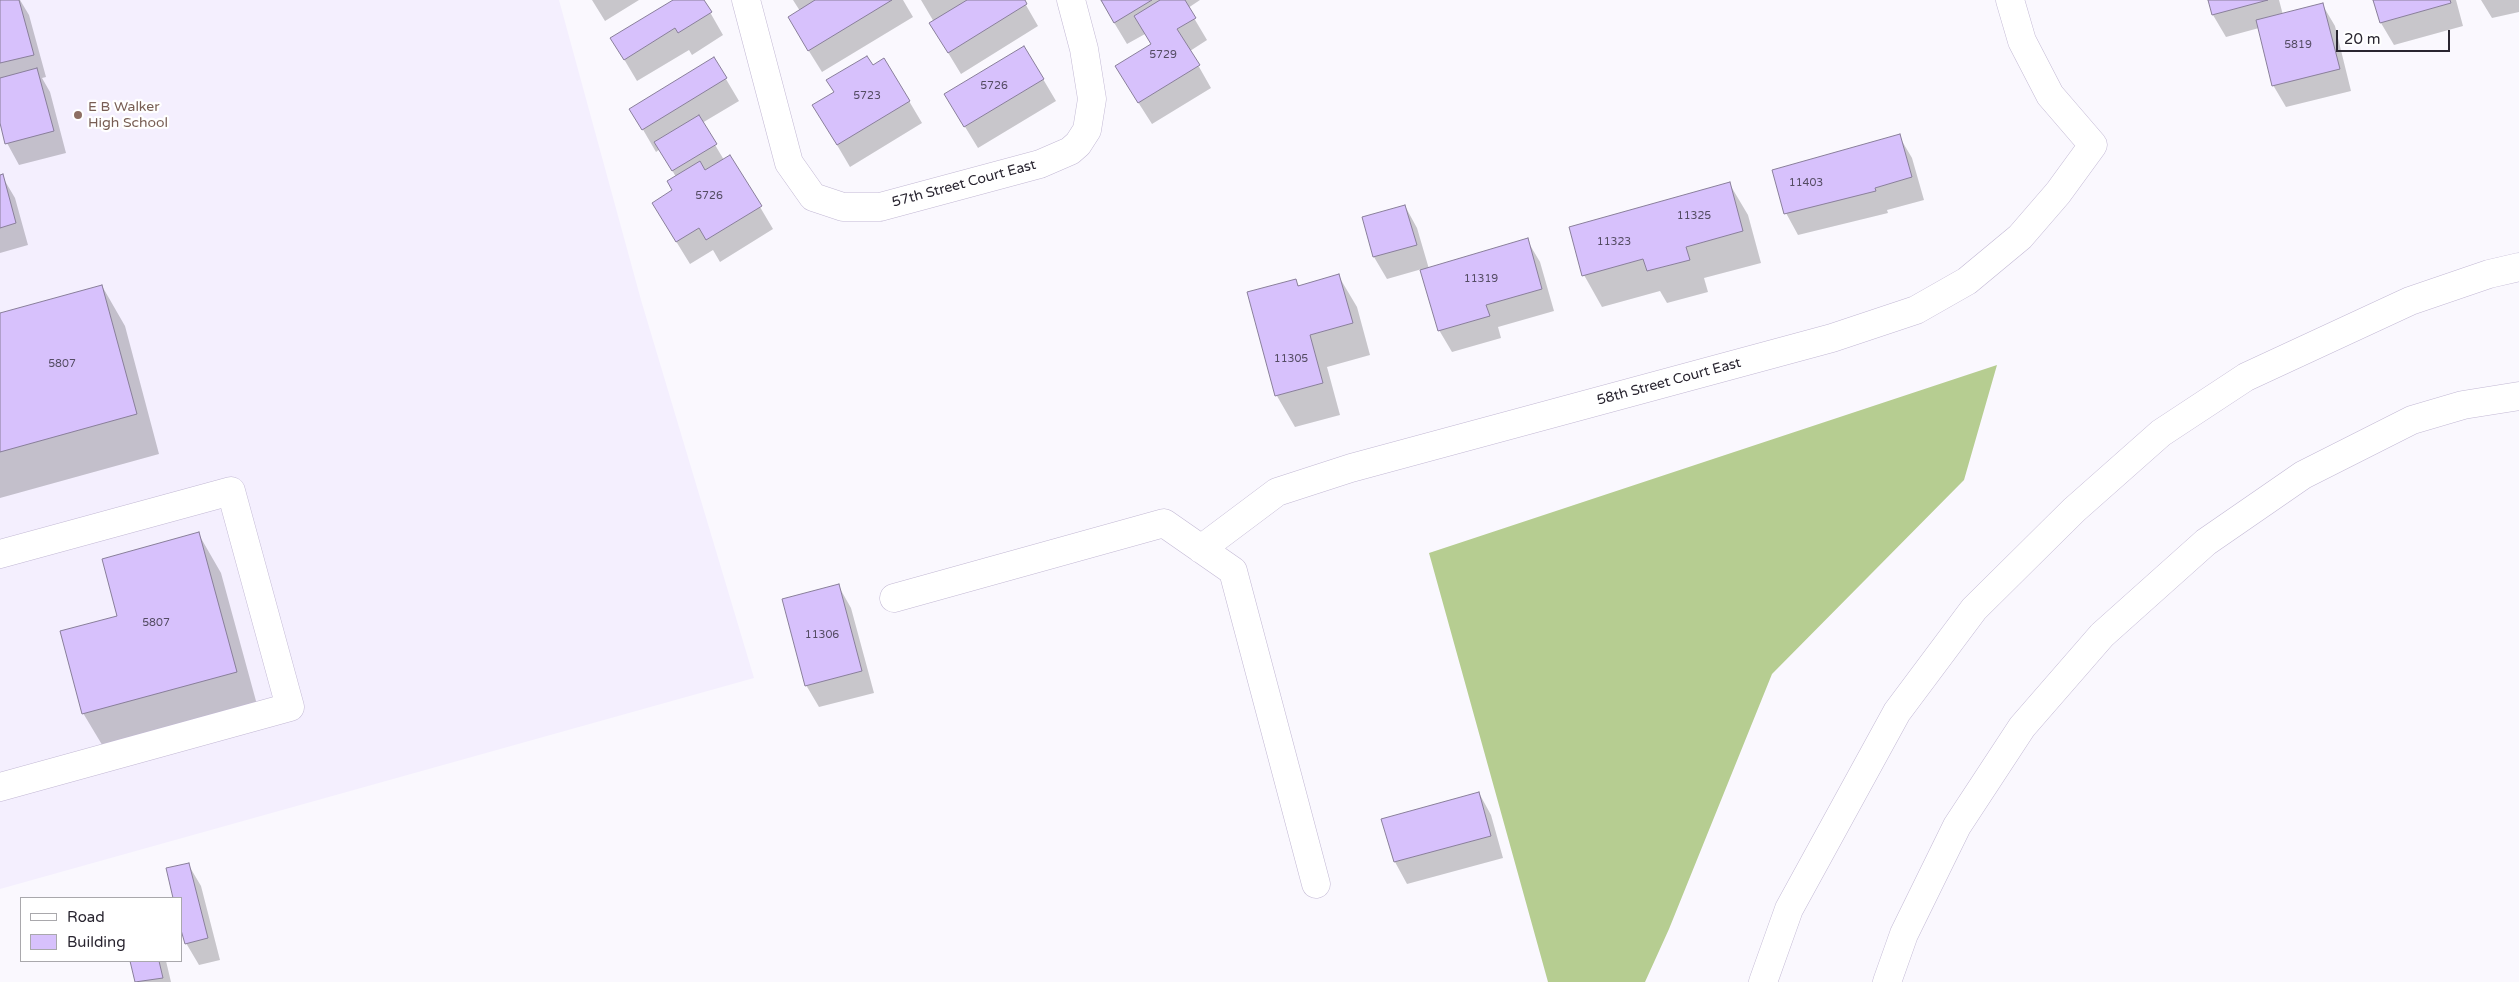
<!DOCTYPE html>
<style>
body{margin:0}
#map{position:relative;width:2519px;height:982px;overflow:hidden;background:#faf8fe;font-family:"Varela Round",sans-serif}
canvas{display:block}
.legend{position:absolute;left:20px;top:897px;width:162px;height:65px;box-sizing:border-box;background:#fff;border:1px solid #a9a8ac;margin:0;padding:6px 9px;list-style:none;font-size:15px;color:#292530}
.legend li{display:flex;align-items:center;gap:10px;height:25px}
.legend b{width:25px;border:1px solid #a9a8ac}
.scale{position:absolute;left:2336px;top:30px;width:114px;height:22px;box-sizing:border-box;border:2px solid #292530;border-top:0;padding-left:6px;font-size:15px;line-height:18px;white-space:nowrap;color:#292530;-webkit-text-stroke:4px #fff;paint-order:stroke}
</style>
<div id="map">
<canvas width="2519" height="982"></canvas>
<ul class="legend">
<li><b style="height:6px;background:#fff"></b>Road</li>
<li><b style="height:14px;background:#d7c1fc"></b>Building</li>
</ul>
<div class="scale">20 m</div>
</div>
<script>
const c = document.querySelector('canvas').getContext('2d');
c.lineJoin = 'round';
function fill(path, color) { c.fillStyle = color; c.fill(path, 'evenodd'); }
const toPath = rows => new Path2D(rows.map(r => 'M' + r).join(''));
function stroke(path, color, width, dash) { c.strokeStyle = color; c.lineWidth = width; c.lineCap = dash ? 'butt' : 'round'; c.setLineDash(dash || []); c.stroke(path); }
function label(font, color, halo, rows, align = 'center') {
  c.font = font + ' "Varela Round",sans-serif'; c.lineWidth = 4.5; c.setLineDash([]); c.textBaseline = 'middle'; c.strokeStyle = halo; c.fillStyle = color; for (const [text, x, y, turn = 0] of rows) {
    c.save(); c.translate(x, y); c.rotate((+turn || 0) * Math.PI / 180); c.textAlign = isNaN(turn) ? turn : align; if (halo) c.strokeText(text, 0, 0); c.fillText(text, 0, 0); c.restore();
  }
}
fill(toPath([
 [0,0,559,0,641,300,754,678,0,889]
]), '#f4effe');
fill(toPath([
 [1997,365,1964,480,1772,674,1669,929,1645,982,1548,982,1429,553]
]), '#b6cd91');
fill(toPath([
 [0,0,20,0,29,15,46,77,42,78,50,92,66,153,19,165,7,143,0,118],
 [592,0,639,0,605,21],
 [675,0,703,0,723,35,692,55,689,50,637,81,612,39],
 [793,0,903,0,913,17,822,72,802,40,800,11],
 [921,0,1023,0,1038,26,961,74,944,46,934,22],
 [1103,0,1200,0,1188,8,1207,40,1190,51,1211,88,1152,124,1129,88,1152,45,1145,34,1127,44,1101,1],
 [2209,0,2279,0,2283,15,2322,4,2335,26,2351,91,2286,107,2273,85,2259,28,2226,37,2213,15],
 [2375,0,2456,0,2463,26,2394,45,2381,23],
 [2481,0,2519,0,2519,12,2492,18],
 [714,59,739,101,702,123,724,160,760,207,773,229,720,262,713,250,690,264,666,225,676,177,660,149,656,152,631,109],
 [872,66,909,101,922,123,850,167,827,128],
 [1043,79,1056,101,978,148,959,117],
 [1899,136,1912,158,1924,200,1887,210,1888,213,1798,235,1786,213],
 [0,176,2,176,15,198,28,245,0,253],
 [1729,183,1748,215,1761,263,1704,278,1708,292,1667,303,1660,291,1602,307,1584,275],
 [1405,206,1417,228,1429,269,1527,240,1540,262,1554,311,1498,327,1501,338,1452,352,1439,330,1422,269,1387,279,1374,257,1363,218],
 [1338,275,1357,307,1370,355,1327,367,1340,415,1295,427,1277,396,1248,293,1295,280,1299,286],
 [102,286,125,326,159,454,0,498,0,314],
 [198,533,221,573,259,712,107,753,83,713],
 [838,585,851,608,874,693,819,707,806,685],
 [1479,793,1491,815,1503,858,1407,884,1395,862],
 [188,864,201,886,220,960,199,965,186,943,181,898,175,898,167,869],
 [132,961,166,961,171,982,137,982]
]), '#0003');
const building = toPath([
 [0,0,19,0,34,55,0,63,0,0],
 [673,0,704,0,712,12,678,33,675,28,624,60,610,38,673,0],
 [815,0,892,0,808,51,788,17,815,0],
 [967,0,1025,0,1027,4,948,53,929,23,967,0],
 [1101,0,1152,0,1114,23,1101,0],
 [1160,0,1185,0,1196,18,1177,29,1200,65,1138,103,1115,66,1151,44,1134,16,1160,0],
 [2208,0,2268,0,2212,15,2208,0],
 [2373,0,2450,0,2451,3,2380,23,2373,0],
 [2323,3,2340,69,2272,86,2256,20,2323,3],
 [1024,46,1044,79,964,127,944,94,1024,46],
 [867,56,873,65,884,58,910,101,837,145,812,105,834,92,826,80,867,56],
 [714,57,727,78,642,130,629,109,714,57],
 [37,68,54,131,5,144,0,123,0,78,37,68],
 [699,115,717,144,672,171,654,142,699,115],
 [1900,134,1912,177,1875,188,1876,191,1784,214,1772,170,1900,134],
 [730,155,762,206,706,240,699,228,676,242,652,203,672,190,667,181,700,161,705,170,730,155],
 [3,174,16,223,0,228,0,175,3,174],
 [1730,182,1743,231,1686,247,1690,260,1647,271,1643,259,1582,276,1569,227,1730,182],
 [1405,205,1417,245,1373,257,1362,217,1405,205],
 [1528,238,1542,289,1486,305,1490,316,1438,331,1420,270,1528,238],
 [1339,274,1353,323,1310,335,1323,383,1275,396,1247,292,1296,279,1298,286,1339,274],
 [102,285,137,414,0,452,0,313,102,285],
 [199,532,237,672,82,714,60,631,117,616,102,559,199,532],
 [839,584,862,671,805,686,782,599,839,584],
 [1479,792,1491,836,1394,862,1381,819,1479,792],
 [189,863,208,938,185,944,181,930,181,898,173,898,166,868,189,863],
 [130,961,159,961,163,978,135,982,130,961]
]);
fill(building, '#d7c1fc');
stroke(building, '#897f9a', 1);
const minor = toPath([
 [746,0,789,163,813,197,843,207,880,207,1040,164,1070,151,1078,144,1087,130,1092,99,1084,49,1071,0],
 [1201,549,1277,492,1351,468,1832,338,1916,310,1967,281,2020,237,2058,193,2093,145,2050,95,2022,41,2010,0],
 [0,554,231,491,290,707,0,787],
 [894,598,1164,523,1233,571,1316,884]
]);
const highway = toPath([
 [1763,982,1789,909,1897,712,1974,609,2074,510,2161,433,2246,377,2410,301,2489,274,2519,267],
 [1887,982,1904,934,1957,826,2022,727,2102,635,2206,542,2303,475,2412,420,2463,405,2519,396]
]);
stroke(minor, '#c2b8d4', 29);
stroke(highway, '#c2b8d4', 29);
stroke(minor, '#fff', 28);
stroke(highway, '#fff', 28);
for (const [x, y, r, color] of [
 [78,115,5,"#8d6e63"]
]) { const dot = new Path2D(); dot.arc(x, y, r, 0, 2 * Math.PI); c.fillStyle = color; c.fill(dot); stroke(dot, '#fff', 2); }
label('11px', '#544c63', null, [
 ["5819",2298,45],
 ["5729",1163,55],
 ["5726",994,86],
 ["5723",867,96],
 ["11403",1806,183],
 ["5726",709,196],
 ["11325",1694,216],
 ["11323",1614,242],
 ["11319",1481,279],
 ["11305",1291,359],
 ["5807",62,364],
 ["5807",156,623],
 ["11306",822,635]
]);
label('14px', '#785e54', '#fff', [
 ["E B Walker",88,107],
 ["High School",88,123]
], 'left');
label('14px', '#292530', '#fff', [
 ["57th Street Court East",964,184,-15],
 ["58th Street Court East",1669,382,-15]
]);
</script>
